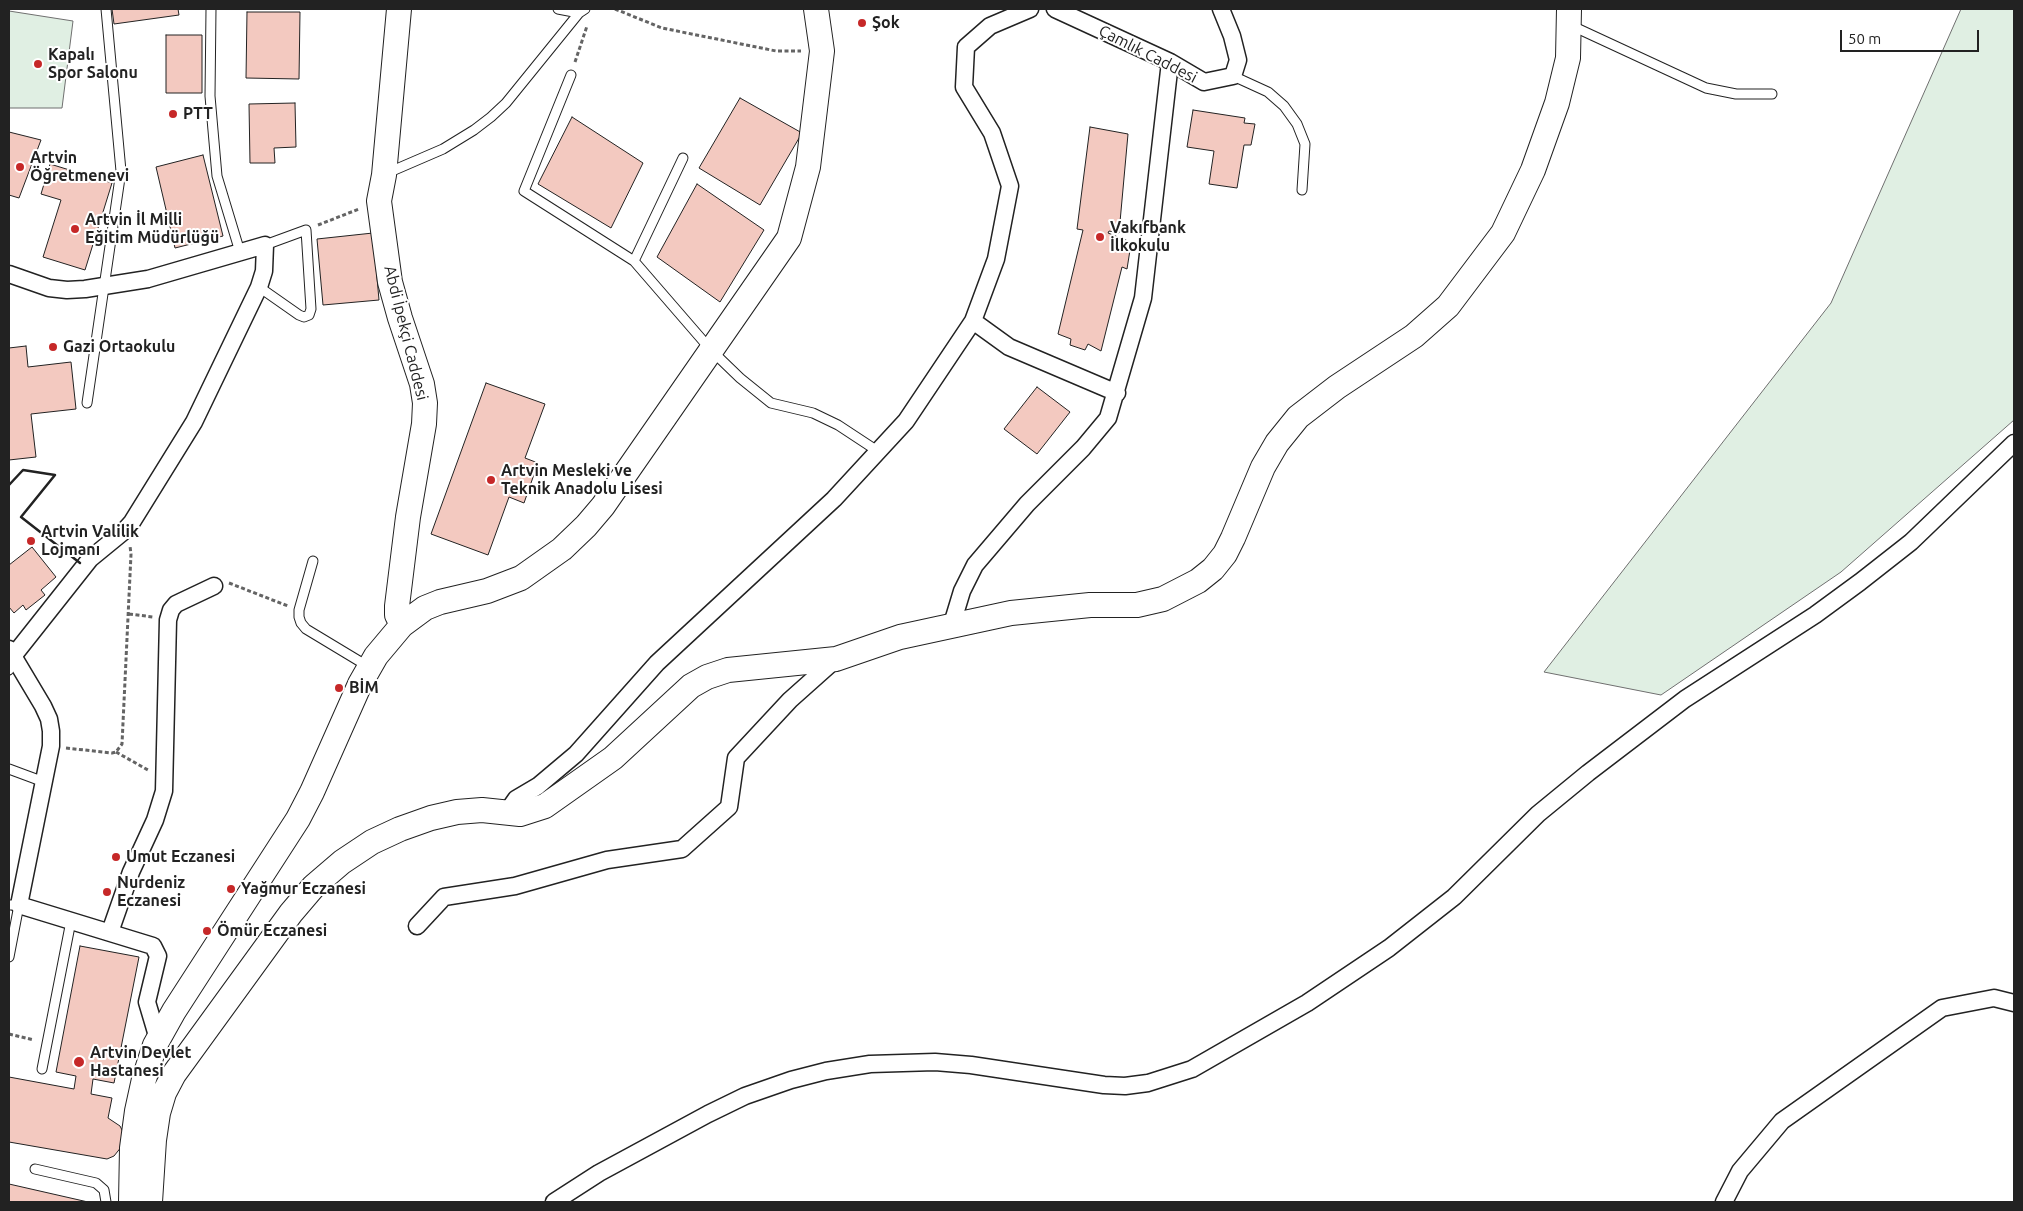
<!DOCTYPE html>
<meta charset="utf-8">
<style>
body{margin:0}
#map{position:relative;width:2023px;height:1211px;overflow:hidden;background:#fff;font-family:Ubuntu,sans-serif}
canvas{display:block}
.frame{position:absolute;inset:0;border:10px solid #222;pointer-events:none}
.scale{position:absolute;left:1840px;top:30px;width:139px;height:22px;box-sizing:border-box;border:2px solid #222;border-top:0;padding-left:6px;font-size:15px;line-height:18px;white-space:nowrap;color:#222;-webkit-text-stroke:4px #fff;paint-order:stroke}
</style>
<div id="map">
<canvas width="2023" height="1211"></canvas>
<div class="frame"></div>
<div class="scale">50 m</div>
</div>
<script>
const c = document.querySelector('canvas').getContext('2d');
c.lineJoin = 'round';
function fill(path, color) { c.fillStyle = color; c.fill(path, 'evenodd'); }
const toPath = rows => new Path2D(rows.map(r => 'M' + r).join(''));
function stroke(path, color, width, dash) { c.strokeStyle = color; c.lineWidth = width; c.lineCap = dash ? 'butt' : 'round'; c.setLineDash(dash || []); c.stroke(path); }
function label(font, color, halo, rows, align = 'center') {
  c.font = font + ' Ubuntu,sans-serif'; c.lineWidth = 4; c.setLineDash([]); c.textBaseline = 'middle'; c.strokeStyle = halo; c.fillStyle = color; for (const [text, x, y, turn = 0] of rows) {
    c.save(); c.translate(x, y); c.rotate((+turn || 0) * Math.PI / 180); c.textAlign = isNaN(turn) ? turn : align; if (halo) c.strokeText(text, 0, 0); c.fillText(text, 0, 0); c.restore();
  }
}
const green = toPath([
 [1961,9,2014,9,2014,420,1841,572,1661,695,1544,672,1831,303,1961,9],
 [9,11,73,21,62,108,9,108,9,11]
]);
fill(green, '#e0efe3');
stroke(green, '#6f6f6f', 1);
const building = toPath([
 [112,9,178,9,179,15,114,24,112,9],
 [247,12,300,12,299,79,246,78,247,12],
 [166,35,202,35,202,93,166,93,166,35],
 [740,98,802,133,760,205,699,168,740,98],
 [295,103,296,147,274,148,275,163,250,163,249,104,295,103],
 [1193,110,1245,118,1244,123,1255,124,1251,145,1244,145,1237,188,1209,184,1214,151,1187,147,1193,110],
 [572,117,643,163,611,228,538,184,572,117],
 [1090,127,1128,134,1119,233,1109,231,1108,233,1128,241,1125,248,1130,250,1127,269,1122,267,1101,351,1088,344,1085,350,1070,345,1071,339,1058,334,1083,230,1077,229,1090,127],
 [9,132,41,140,19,198,9,195,9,132],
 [203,155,223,236,175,248,156,167,203,155],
 [50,164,112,183,85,270,43,257,61,200,41,194,50,164],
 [697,184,764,230,720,302,657,257,697,184],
 [373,233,379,300,323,305,317,239,373,233],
 [26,346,28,367,71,362,76,409,31,414,36,457,9,460,9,348,26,346],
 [486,383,545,404,525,458,538,463,524,503,509,497,488,555,431,534,486,383],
 [1037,387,1070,412,1037,454,1004,429,1037,387],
 [32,547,56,577,41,590,45,595,26,610,23,605,14,613,9,607,9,565,32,547],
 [80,946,139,957,114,1083,93,1079,91,1094,112,1098,108,1118,120,1126,123,1132,122,1146,114,1156,107,1159,9,1142,9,1077,74,1089,76,1076,56,1072,80,946],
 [9,1184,88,1202,9,1202,9,1184]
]);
fill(building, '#f3c9c0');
stroke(building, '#222', 1);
const lane = toPath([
 [211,9,210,96,217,176,240,252],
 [558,9,579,13],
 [1570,25,1706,88,1736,94,1772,94],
 [571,75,524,191,634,261,711,350,740,378,771,403,813,413,838,425,879,452],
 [1233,76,1268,92,1284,106,1297,124,1305,144,1302,190],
 [385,174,443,149,474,130,491,117,506,103,579,13,585,9],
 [634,261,683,158],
 [259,287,299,315,304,317,309,315,311,309,306,230,265,245],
 [87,403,121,171,106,9],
 [313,561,299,610,299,617,301,623,306,629,369,667],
 [9,670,14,656],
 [9,769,44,782],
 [9,905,19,905,9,957],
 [42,1069,71,921],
 [35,1169,96,1183,104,1190,106,1202]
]);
const street = toPath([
 [1055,9,1170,62,1204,82,1233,76,1238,60,1232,36,1221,9],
 [9,274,49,288,67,290,85,289,148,279,265,245,264,271,259,287,194,422,132,522,123,532,90,559,14,655],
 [973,321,1009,347,1117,393],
 [952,624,962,591,975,565,1027,504,1083,448,1108,418,1143,298,1170,62],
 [9,649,43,706,49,719,51,731,51,746,19,905,153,946,158,956,147,1002,158,1039],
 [507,812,516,799,538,786,576,754,657,663,834,499,906,421,973,321,996,259,1010,186,992,133,964,87,966,47,990,26,1030,9],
 [417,926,444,897,515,886,607,860,682,849,729,807,736,758,790,700,836,659],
 [110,932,131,872,155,820,164,791,168,620,171,610,176,604,214,586],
 [554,1202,599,1173,708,1114,745,1096,791,1080,826,1071,870,1064,935,1062,971,1065,1104,1085,1125,1086,1148,1083,1192,1069,1307,1003,1389,948,1454,897,1538,814,1588,773,1685,699,1815,615,1860,582,1911,542,2014,443],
 [1724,1202,1740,1171,1782,1121,1942,1008,1994,998,2014,1003]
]);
const secondary = toPath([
 [399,9,384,175,379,201,390,282,400,318,422,384,425,403,424,424,408,517,397,606,397,615,402,625],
 [131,1202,132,1148,137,1111,144,1079,155,1045,174,1011,298,819,312,792,360,684,376,656,402,625,425,608,440,602,487,591,521,578,562,549,586,526,603,506,789,238,808,167,822,51,816,9],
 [150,1202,154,1140,158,1113,164,1093,174,1074,291,913,314,886,342,862,372,842,400,829,431,818,457,812,482,810,520,814,545,806,613,758,691,686,707,677,728,670,836,659,900,637,1011,613,1090,605,1137,605,1163,599,1198,581,1213,569,1225,554,1233,538,1263,467,1277,443,1298,417,1337,387,1414,336,1448,306,1503,233,1533,170,1557,103,1568,58,1569,9]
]);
stroke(lane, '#222', 11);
stroke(street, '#222', 19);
stroke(secondary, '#222', 26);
stroke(toPath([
 [615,9,662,28,776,51,801,51],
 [575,62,587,26],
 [318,225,359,209],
 [229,583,288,606],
 [129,614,153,617],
 [66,748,112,753,116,752,122,744,131,554,130,546],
 [116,752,148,770],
 [9,1034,34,1040]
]), '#646464', 3, [4, 2.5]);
stroke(lane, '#fff', 9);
stroke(street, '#fff', 16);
stroke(secondary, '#fff', 24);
stroke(toPath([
 [9,485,23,470,55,475,21,517,80,563]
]), '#222', 2.5);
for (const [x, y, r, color] of [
 [862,23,5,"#c62828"],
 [38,64,5,"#c62828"],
 [173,114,5,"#c62828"],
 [20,167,5,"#c62828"],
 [75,229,5,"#c62828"],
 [1100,237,5,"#c62828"],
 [53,347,5,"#c62828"],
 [491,480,5,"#c62828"],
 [31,541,5,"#c62828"],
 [339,688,5,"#c62828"],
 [116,857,5,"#c62828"],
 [231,889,5,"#c62828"],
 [107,892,5,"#c62828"],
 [207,931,5,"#c62828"],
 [79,1062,6,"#c62828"]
]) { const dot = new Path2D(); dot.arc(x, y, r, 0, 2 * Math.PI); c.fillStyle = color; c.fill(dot); stroke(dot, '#fff', 2); }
label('bold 16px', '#222', '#fff', [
 ["Şok",872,23],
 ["Kapalı",48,55],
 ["Spor Salonu",48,73],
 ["PTT",183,114],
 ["Artvin",30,158],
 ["Öğretmenevi",30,176],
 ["Artvin İl Milli",85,220],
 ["Eğitim Müdürlüğü",85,238],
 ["Vakıfbank",1110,228],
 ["İlkokulu",1110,246],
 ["Gazi Ortaokulu",63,347],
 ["Artvin Mesleki ve",501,471],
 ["Teknik Anadolu Lisesi",501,489],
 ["Artvin Valilik",41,532],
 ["Lojmanı",41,550],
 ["BİM",349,688],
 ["Umut Eczanesi",126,857],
 ["Nurdeniz",117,883],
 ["Eczanesi",117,901],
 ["Yağmur Eczanesi",241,889],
 ["Ömür Eczanesi",217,931],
 ["Artvin Devlet",90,1053],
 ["Hastanesi",90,1071]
], 'left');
label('16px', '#222', '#fff', [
 ["Çamlık Caddesi",1148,54,27],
 ["Abdi İpekçi Caddesi",406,333,76]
]);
</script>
